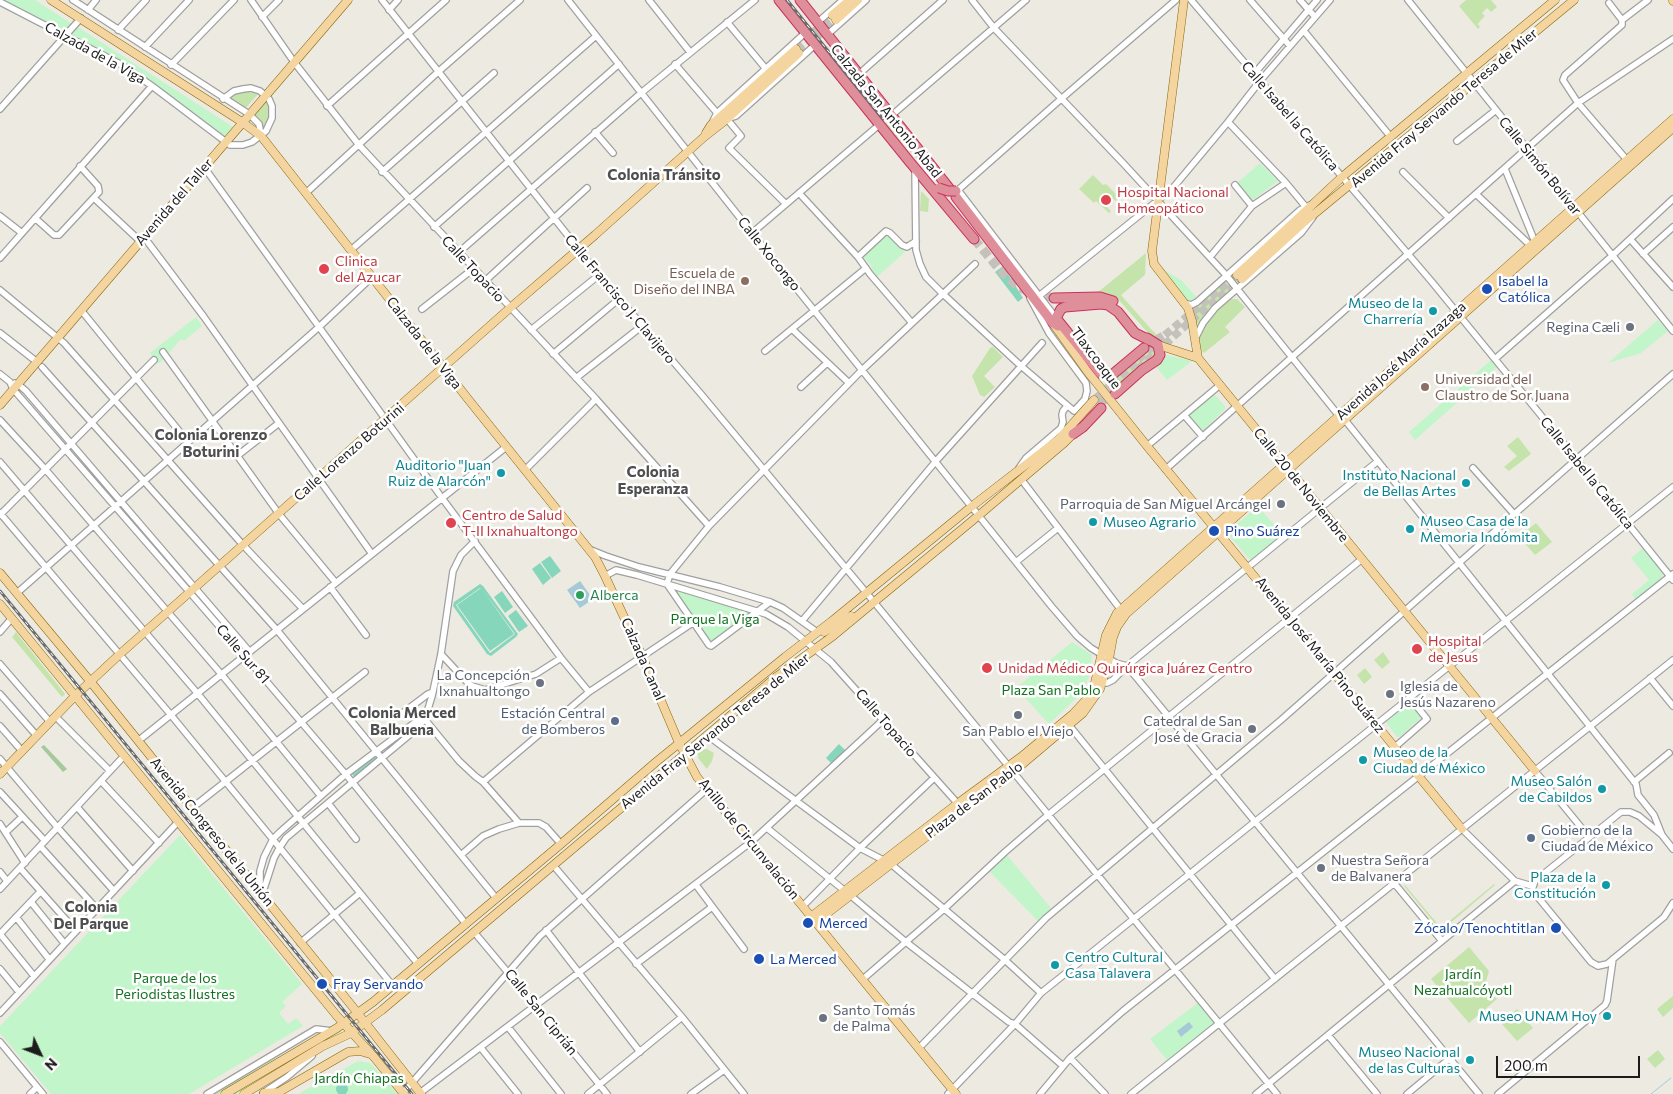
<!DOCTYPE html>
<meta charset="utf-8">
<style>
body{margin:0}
#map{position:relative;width:1673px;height:1094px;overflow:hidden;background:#edeae2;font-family:Commissioner,sans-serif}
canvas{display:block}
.north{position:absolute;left:15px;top:1029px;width:50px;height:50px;-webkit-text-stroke:4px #fff;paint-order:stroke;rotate:133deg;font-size:14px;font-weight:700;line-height:20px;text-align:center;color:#1c1c1c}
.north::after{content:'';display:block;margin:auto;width:18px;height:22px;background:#1c1c1c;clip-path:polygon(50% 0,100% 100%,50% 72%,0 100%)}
.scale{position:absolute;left:1496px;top:1056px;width:144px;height:22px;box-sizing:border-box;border:2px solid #1c1c1c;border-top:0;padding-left:6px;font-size:15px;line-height:18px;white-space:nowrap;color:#1c1c1c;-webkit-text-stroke:4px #fff;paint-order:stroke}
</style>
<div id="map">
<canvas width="1673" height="1094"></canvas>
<div class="north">N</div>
<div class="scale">200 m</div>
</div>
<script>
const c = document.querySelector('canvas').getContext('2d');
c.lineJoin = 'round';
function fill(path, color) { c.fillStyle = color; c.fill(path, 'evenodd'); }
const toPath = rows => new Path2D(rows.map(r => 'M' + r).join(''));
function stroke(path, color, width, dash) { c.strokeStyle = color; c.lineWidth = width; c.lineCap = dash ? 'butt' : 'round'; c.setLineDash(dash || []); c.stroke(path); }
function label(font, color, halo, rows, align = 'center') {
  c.font = font + ' Commissioner,sans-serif'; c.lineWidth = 5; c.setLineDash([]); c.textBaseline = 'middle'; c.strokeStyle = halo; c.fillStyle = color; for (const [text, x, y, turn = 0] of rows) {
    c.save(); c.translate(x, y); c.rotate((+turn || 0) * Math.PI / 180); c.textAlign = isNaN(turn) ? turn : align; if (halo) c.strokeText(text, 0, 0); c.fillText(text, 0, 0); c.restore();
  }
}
fill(toPath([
 [1466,0,1491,0,1497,7,1491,12,1487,8,1482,13,1485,16,1480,21,1478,24,1480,27,1478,29,1459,6],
 [244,91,258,94,244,110,228,98,237,92],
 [265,102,267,103,271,110,268,124,263,127,254,115],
 [888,121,922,162,921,163,884,124],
 [1093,175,1103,185,1106,184,1119,197,1116,201,1113,199,1106,206,1111,211,1109,213,1096,201,1094,203,1079,189],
 [921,191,929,199,928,212,920,211],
 [1146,253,1145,275,1121,295,1150,328,1157,335,1169,341,1168,343,1148,333,1118,299,1108,294,1097,293],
 [1226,282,1231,289,1231,293,1194,327,1190,308,1221,283],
 [1230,299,1237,299,1245,307,1225,327,1230,332,1204,353,1198,347,1201,332,1217,310],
 [993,347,1003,357,984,376,995,387,984,397,980,395,972,376,990,348],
 [1149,347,1154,349,1157,353,1156,358,1114,392,1104,380,1109,379,1115,376],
 [1518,437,1531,454,1509,471,1504,467,1517,456,1507,446],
 [1536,523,1552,542,1535,555,1522,540,1528,534,1526,531],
 [16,632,65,694,62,697,12,637],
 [1383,652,1390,662,1382,669,1374,660],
 [1365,668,1372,677,1364,684,1357,675],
 [707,749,714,753,712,761,707,769,698,758,698,753,701,750],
 [1494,884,1495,885,1441,931,1404,886,1405,885,1441,928],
 [1469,947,1489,971,1486,981,1487,986,1493,996,1497,999,1469,1023,1431,979],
 [1673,996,1673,1008,1663,1017,1657,1009],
 [1517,1009,1533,1028,1517,1041,1501,1023],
 [340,1027,342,1031,236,1094,230,1094],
 [319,1031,218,1094,212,1094,309,1036],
 [1658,1050,1665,1059,1655,1068,1647,1059]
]), '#c4e4ab');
fill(toPath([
 [44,745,67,769,63,772,41,747]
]), '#a5c99a');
fill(toPath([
 [0,0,35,0,72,24,64,34,43,21],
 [76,26,233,127,230,132,224,138,140,73,69,38,68,34],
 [1260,163,1278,181,1250,202,1236,184],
 [884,234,887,234,891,237,905,252,877,277,873,272,871,265,863,257,862,254],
 [1157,267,1164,268,1164,270,1181,280,1198,299,1188,302],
 [196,317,202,326,184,341,181,339,159,364,150,353],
 [1658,320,1668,331,1641,353,1608,363],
 [1167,355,1192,361,1167,380,1154,364],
 [1491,360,1497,367,1415,440,1409,432],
 [1213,395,1216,396,1225,406,1225,409,1204,430,1202,430,1188,415],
 [1258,506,1282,534,1251,561,1227,533],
 [1643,548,1663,574,1662,578,1635,599,1632,594,1649,580,1631,558],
 [673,587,751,611,751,613,711,644,671,589],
 [1072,642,1092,655,1089,677,1080,695,1049,724,1016,688],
 [1409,703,1411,704,1421,718,1399,737,1397,737,1386,722],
 [180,835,302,984,282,1002,286,1006,279,1013,288,1024,296,1018,303,1026,189,1094,51,1094,0,1033,0,1026],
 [1006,854,1051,908,1038,921,988,870],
 [1199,1002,1216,1022,1168,1061,1150,1039],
 [358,1061,370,1063,375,1068,397,1094,298,1094]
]), '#c2f5c9');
fill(toPath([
 [1003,266,1023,298,1018,302,995,272],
 [550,556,561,571,552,578,541,562],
 [540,563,551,578,543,585,532,569],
 [480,584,483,586,518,634,516,637,491,656,487,654,453,606,454,602],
 [480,588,481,588,457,605,490,651,514,634,482,589,515,634,490,653,456,605],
 [502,591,513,607,505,613,494,597],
 [516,610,528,626,519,632,508,616],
 [839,744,846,751,833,765,826,758],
 [373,754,378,760,355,778,351,773],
 '336 1089a6 6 0 1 1 12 0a6 6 0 1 1-12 0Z'
]), '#86d6bc');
fill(toPath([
 [580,581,593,599,580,608,567,590],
 [1189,1022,1193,1027,1181,1037,1177,1031]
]), '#a6c9d7');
stroke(toPath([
 [1651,1094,1671,1078]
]), '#a6c9d7', 1);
stroke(toPath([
 [796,49,832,15],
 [799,53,836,20],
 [1138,369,1196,316,1242,279],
 [1094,400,1165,335,1237,275],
 [1099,405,1118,387]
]), '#c3c1ba', 8, [8, 4]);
stroke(toPath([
 [974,239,999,269,1018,287,1027,291,1054,298],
 [1144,348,1165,335]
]), '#c3c1ba', 9, [9, 4.5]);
const minor = toPath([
 [73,0,249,114,259,124,261,136],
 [251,0,294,62,359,145,596,399,709,526],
 [382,0,599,275,701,394,874,602,1277,1094],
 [568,0,752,233,1052,607,1077,636,1091,648,1116,663,1127,666,1479,1094],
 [649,0,690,52],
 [972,0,994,28,1123,163,1226,275,1339,416,1345,420,1636,784,1638,795,1654,815,1662,835],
 [1191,0,1432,282,1539,413,1673,580],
 [1250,0,1290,46],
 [1300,0,1315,17],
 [1408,0,1673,331],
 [0,2,122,65,152,86,230,145,243,145,252,142,266,131,272,118,272,106,269,99,260,91,251,88,243,89,234,91,223,99],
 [1609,3,1622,20,1622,25,1565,75,1563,80,1578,103,1627,160],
 [88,10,96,0],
 [389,10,398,0],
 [262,17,279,0],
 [1622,20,1648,0],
 [727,22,766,69],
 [818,22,843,0],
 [118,30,146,0],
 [1304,31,1390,136],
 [828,34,866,0],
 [145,47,189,0],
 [675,64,717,113],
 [171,65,234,0],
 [859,74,943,0],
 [1254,74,1317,0],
 [327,106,446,0],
 [0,109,81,18],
 [892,115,1026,0],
 [1228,122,1286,183,1305,206],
 [711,125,717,113,805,33],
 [595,132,613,153],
 [1457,141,1496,110],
 [204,167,442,498,561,658,589,692],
 [915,168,916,250,920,264,926,277,943,294,1021,366,1074,411,1085,399,1087,391,1086,383,1049,333,1030,298],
 [1505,169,1535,242],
 [382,172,494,73],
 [1403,172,1449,218],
 [1235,185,1252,206],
 [306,193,438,72,520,0],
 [799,193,858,257,870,274,912,323],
 [1476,194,1531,246],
 [94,198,140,241],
 [786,204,729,148,741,136,727,119,736,116,815,45],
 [0,216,22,233],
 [35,218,54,235,59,235,99,192,98,186,80,166],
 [434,227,619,64],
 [752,233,879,125],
 [144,237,204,317,372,554],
 [1630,239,1673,287],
 [351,250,596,36],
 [458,253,641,93,755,0],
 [1643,254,1673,227],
 [858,257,886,231,890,233,902,245,907,247,916,241],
 [1210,257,1252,206,1286,183],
 [0,258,152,86],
 [485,281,587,188],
 [0,290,64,343,243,545,303,609],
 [1039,296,1172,189,1228,122,1260,81,1330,0],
 [1184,303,1191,305,1197,302,1300,210,1312,204],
 [422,309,473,269],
 [81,310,188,442],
 [1056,318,958,190,1061,99,1176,0],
 [792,329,849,383],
 [531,330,599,275],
 [0,333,37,362],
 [1195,339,1203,323,1215,308,1301,233,1313,217],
 [765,351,866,268],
 [163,352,279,514,336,583],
 [553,354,619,299],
 [1495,359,1613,255,1673,199],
 [42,367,277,630,496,898],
 [0,374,10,382,13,389,245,656,353,783,466,924],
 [576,378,642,326],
 [15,383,18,384,26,391,250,652],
 [801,387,827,363],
 [1184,415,1203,437],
 [0,420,46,470,222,675,320,795],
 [1147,446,1220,385],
 [237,456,279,423],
 [0,462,198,694,418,964],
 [1019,468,1026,458,1061,428,1063,422,1062,415,1063,411,1067,406],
 [1473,468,1514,514],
 [1166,469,1578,103,1673,39],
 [525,470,596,399],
 [1021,479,1121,610],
 [0,513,171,715,393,986],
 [0,515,154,360],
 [591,550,606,556,639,567,720,587,770,602,783,608,817,632],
 [1016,562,1058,528],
 [605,576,616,570,637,575,766,614,788,627,831,662,959,805],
 [330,587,366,635],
 [17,593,319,327,372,277],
 [770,602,711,646,709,645,667,584,670,574,709,526,862,370,975,264],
 [802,621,936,461,1042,343],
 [0,632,12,618],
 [441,654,467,682,472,686,485,690,536,674,561,658],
 [0,664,50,722],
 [1650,678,1673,706],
 [1102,682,1107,683,1113,680,1127,666,1248,567,1378,461],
 [0,694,37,736],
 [404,712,428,694,433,692],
 [56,717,110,771],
 [423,717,459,761,475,776,483,782,519,823],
 [1069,725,1275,979],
 [0,726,22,751],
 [707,735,860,848,891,864,1005,960,1041,993],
 [138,741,506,447],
 [1395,747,1427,719,1410,698],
 [0,759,58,828,114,891],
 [1535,771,1589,837],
 [101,781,159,843],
 [483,782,589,692,694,622],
 [1634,782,1669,753],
 [0,792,45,841],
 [328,803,356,839],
 [77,807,133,871],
 [192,808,365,672],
 [0,824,25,863],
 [767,828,845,891],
 [1462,829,1515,881,1532,886],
 [6,832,22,817],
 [40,846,97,909],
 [1673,849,1662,835,1639,816,1630,812,1621,812,1541,876,1535,881,1532,890,1591,962,1598,966,1607,964,1664,917,1673,903],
 [461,855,483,836,499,829,519,823,539,823,546,827,561,844],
 [553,865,682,1017,744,1094],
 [20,868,76,931],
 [0,872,7,881],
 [1394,883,1442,941],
 [696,885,744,949],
 [0,889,124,756],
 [260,892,260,871,264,857,273,839,280,832,346,774,413,724,427,711],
 [262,895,274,858,280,847,286,838,413,732,425,719,432,696,441,654,453,571,461,555,475,541],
 [850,895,906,942,1009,1022,1015,1024,1063,1066],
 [31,902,64,943],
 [803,906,860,848,934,778],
 [16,917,49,959],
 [546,930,640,1052],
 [474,932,536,1006,607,1094],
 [0,934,40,892],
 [0,934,34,976],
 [300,943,360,893],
 [636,964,712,907],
 [0,969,19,992],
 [863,979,944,909,1005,852,1048,815,1362,559],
 [0,1013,178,822],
 [508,1027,561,1094],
 [1328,1035,1377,1094],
 [0,1042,43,1094],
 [481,1048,518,1094],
 [919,1048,1046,918,1281,720,1673,374],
 [1070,1058,1105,1094],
 [263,1093,287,1077,312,1056],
 [403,1093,540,936,707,789],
 [420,1093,751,842,883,720],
 [30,1094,37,1087],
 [207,1094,316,1029,332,1031],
 [588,1094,682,1017],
 [691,1094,724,1070],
 [948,1094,1015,1024,1041,993,1673,487],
 [1040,1094,1070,1058,1123,1011,1673,574],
 [1131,1094,1673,660],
 [1256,1094,1515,881],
 [1407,1094,1449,1059],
 [1498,1094,1605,1005,1607,1001,1613,959]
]);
const major = toPath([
 [51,0,242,122,261,136,468,399,595,557,605,576,642,656,679,743,697,777,956,1094],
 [1184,0,1152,251,1154,264,1188,308,1192,321,1198,358,1535,771],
 [1673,0,1673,1],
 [832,15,850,0],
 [836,20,858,0],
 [706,133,711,125,796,49],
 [1237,275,1342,177,1555,0],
 [1242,279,1302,224,1574,0],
 [1052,322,1087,371,1147,446,1462,829],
 [1158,345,1198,358],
 [0,405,348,0],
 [0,573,90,681,352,1006,421,1094],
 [0,604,337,1016,374,1057,404,1094],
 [824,632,851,616],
 [0,774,75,696,120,654,510,308,595,235,704,137,727,119,799,53],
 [812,916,957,804,1021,757,1073,714,1086,700,1094,687,1106,635,1117,613,1673,119],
 [816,922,962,809,1013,772,1083,713,1100,689,1109,659,1113,637,1117,627,1126,614,1673,128],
 [264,1093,279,1092,348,1052,360,1051,370,1054],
 [225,1094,337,1028,373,1002,561,844,656,762,785,657,832,621,971,507,1059,439,1094,400],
 [244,1094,323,1046,351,1033,382,1010,776,677,833,636,978,516,1064,443,1076,431]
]);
const highway = toPath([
 [779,0,909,161,974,239],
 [800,0,949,188],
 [956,197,1052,322,1058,326],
 [1054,298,1100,297,1113,301],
 [1144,348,1113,374,1106,375,1100,373,1056,318,1061,309,1065,307,1101,304,1108,305,1118,312,1135,333,1151,341],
 [1115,394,1142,370,1157,360,1160,355,1158,345,1147,338],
 [1073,434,1083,427,1101,408]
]);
stroke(minor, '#a0a0a0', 8);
stroke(major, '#89670b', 9);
stroke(highway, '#c9315c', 11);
stroke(minor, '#fff', 5.5);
stroke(major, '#f4d5a0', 8);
stroke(highway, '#df8f99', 9);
const rail = toPath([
 [787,0,883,119],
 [0,591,412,1094]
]);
stroke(rail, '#6a6a6a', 3);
stroke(rail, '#fff', 1, [4]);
const highwayBridge = toPath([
 [939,188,948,191,956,191]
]);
stroke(highwayBridge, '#c9315c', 11, []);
stroke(highwayBridge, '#df8f99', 9);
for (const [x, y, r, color] of [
 [1106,200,6,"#e0444e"],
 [324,269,6,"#e0444e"],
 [745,281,5,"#8d6e63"],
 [1487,289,6,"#1a4fb4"],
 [1433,311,5,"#0f9aa8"],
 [1630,327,5,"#6b7280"],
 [1425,387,5,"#8d6e63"],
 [501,473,5,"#0f9aa8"],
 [1466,483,5,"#0f9aa8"],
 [1281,504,5,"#6b7280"],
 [1093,522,5,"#0f9aa8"],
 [451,523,6,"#e0444e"],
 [1410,529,5,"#0f9aa8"],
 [1214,531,6,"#1a4fb4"],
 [580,595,5,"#2e9e5b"],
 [1417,649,6,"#e0444e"],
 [987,668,6,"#e0444e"],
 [540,683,5,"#6b7280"],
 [1390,694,5,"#6b7280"],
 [1018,715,5,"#6b7280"],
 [615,721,5,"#5c6f8a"],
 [1252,729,5,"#6b7280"],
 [1363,760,5,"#0f9aa8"],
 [1602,789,5,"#0f9aa8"],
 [1531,838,5,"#5c6f8a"],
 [1321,868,5,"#6b7280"],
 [1606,885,5,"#0f9aa8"],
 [808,923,6,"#1a4fb4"],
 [1556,928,6,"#1a4fb4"],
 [759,959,6,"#1a4fb4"],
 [1055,965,5,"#0f9aa8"],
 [322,984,6,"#1a4fb4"],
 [1607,1016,5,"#0f9aa8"],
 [823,1018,5,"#6b7280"],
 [1470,1060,5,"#0f9aa8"]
]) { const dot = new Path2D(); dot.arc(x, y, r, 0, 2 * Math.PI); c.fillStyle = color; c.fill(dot); stroke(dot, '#fff', 2); }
label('14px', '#1c1c1c', '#fff', [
 ["Calzada de la Viga",95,53,29],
 ["Avenida Fray Servando Teresa de Mier",1444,108,-40],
 ["Calzada San Antonio Abad",886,111,51],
 ["Calle Isabel la Católica",1290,116,49],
 ["Calle Simón Bolívar",1540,166,51],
 ["Avenida del Taller",174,202,-49],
 ["Calle Xocongo",769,254,51],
 ["Calle Topacio",473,269,47],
 ["Calle Francisco J. Clavijero",620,299,50],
 ["Calzada de la Viga",424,343,52],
 ["Tlaxcoaque",1096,358,53],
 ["Avenida José María Izazaga",1401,361,-42],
 ["Calle Lorenzo Boturini",349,452,-41],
 ["Calle Isabel la Católica",1587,473,51],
 ["Calle 20 de Noviembre",1301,485,51],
 ["Calle Sur 81",243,654,49],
 ["Avenida José María Pino Suárez",1320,655,51],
 ["Calzada Canal",643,659,66],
 ["Calle Topacio",886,723,49],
 ["Avenida Fray Servando Teresa de Mier",715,731,-39],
 ["Plaza de San Pablo",974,800,-37],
 ["Avenida Congreso de la Unión",212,832,51],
 ["Anillo de Circunvalación",749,839,51],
 ["Calle San Ciprián",541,1012,51]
]);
label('14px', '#be3a42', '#fff', [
 ["Hospital Nacional",1117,192],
 ["Homeopático",1117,208],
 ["Clinica",335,261],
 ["del Azucar",335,277],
 ["Centro de Salud",462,515],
 ["T-II Ixnahualtongo",462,531],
 ["Hospital",1428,641],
 ["de Jesus",1428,657],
 ["Unidad Médico Quirúrgica Juárez Centro",998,668]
], 'left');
label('14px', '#785e54', '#fff', [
 ["Escuela de",735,273],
 ["Diseño del INBA",735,289],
 ["Universidad del",1435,379,"left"],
 ["Claustro de Sor Juana",1435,395,"left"]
], 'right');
label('14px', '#164399', '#fff', [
 ["Isabel la",1498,281],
 ["Católica",1498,297],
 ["Pino Suárez",1225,531],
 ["Merced",819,923],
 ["Zócalo/Tenochtitlan",1545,928,"right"],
 ["La Merced",770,959],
 ["Fray Servando",333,984]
], 'left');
label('14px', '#0d838f', '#fff', [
 ["Museo de la",1423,303],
 ["Charrería",1423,319],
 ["Auditorio \"Juan",491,465],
 ["Ruiz de Alarcón\"",491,481],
 ["Instituto Nacional",1456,475],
 ["de Bellas Artes",1456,491],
 ["Museo Casa de la",1420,521,"left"],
 ["Memoria Indómita",1420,537,"left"],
 ["Museo Agrario",1103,522,"left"],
 ["Museo de la",1373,752,"left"],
 ["Ciudad de México",1373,768,"left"],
 ["Museo Salón",1592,781],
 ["de Cabildos",1592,797],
 ["Plaza de la",1596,877],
 ["Constitución",1596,893],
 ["Centro Cultural",1065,957,"left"],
 ["Casa Talavera",1065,973,"left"],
 ["Museo UNAM Hoy",1597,1016],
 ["Museo Nacional",1460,1052],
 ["de las Culturas",1460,1068]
], 'right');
label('14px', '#5b616d', '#fff', [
 ["Regina Cæli",1620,327],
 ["Parroquia de San Miguel Arcángel",1271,504],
 ["La Concepción",530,675],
 ["Ixnahualtongo",530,691],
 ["Iglesia de",1400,686,"left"],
 ["Jesús Nazareno",1400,702,"left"],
 ["Catedral de San",1242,721],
 ["José de Gracia",1242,737],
 ["San Pablo el Viejo",1018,731,"center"],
 ["Nuestra Señora",1331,860,"left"],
 ["de Balvanera",1331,876,"left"],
 ["Santo Tomás",833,1010,"left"],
 ["de Palma",833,1026,"left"]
], 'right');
label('14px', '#27864d', '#fff', [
 ["Alberca",590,595]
], 'left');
label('14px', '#137121', '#fff', [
 ["Parque la Viga",715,619],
 ["Plaza San Pablo",1051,690],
 ["Jardín",1463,974],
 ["Nezahualcóyotl",1463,990],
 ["Parque de los",175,978],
 ["Periodistas Ilustres",175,994],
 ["Jardín Chiapas",359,1078]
]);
label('14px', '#4e5e75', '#fff', [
 ["Estación Central",605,713],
 ["de Bomberos",605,729],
 ["Gobierno de la",1541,830,"left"],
 ["Ciudad de México",1541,846,"left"]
], 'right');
label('bold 15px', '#4f4f4f', '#fff', [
 ["Colonia Tránsito",664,175],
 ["Colonia Lorenzo",211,435],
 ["Boturini",211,452],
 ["Colonia",653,472],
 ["Esperanza",653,489],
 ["Colonia Merced",402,713],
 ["Balbuena",402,730],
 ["Colonia",91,907],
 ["Del Parque",91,924]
]);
</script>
